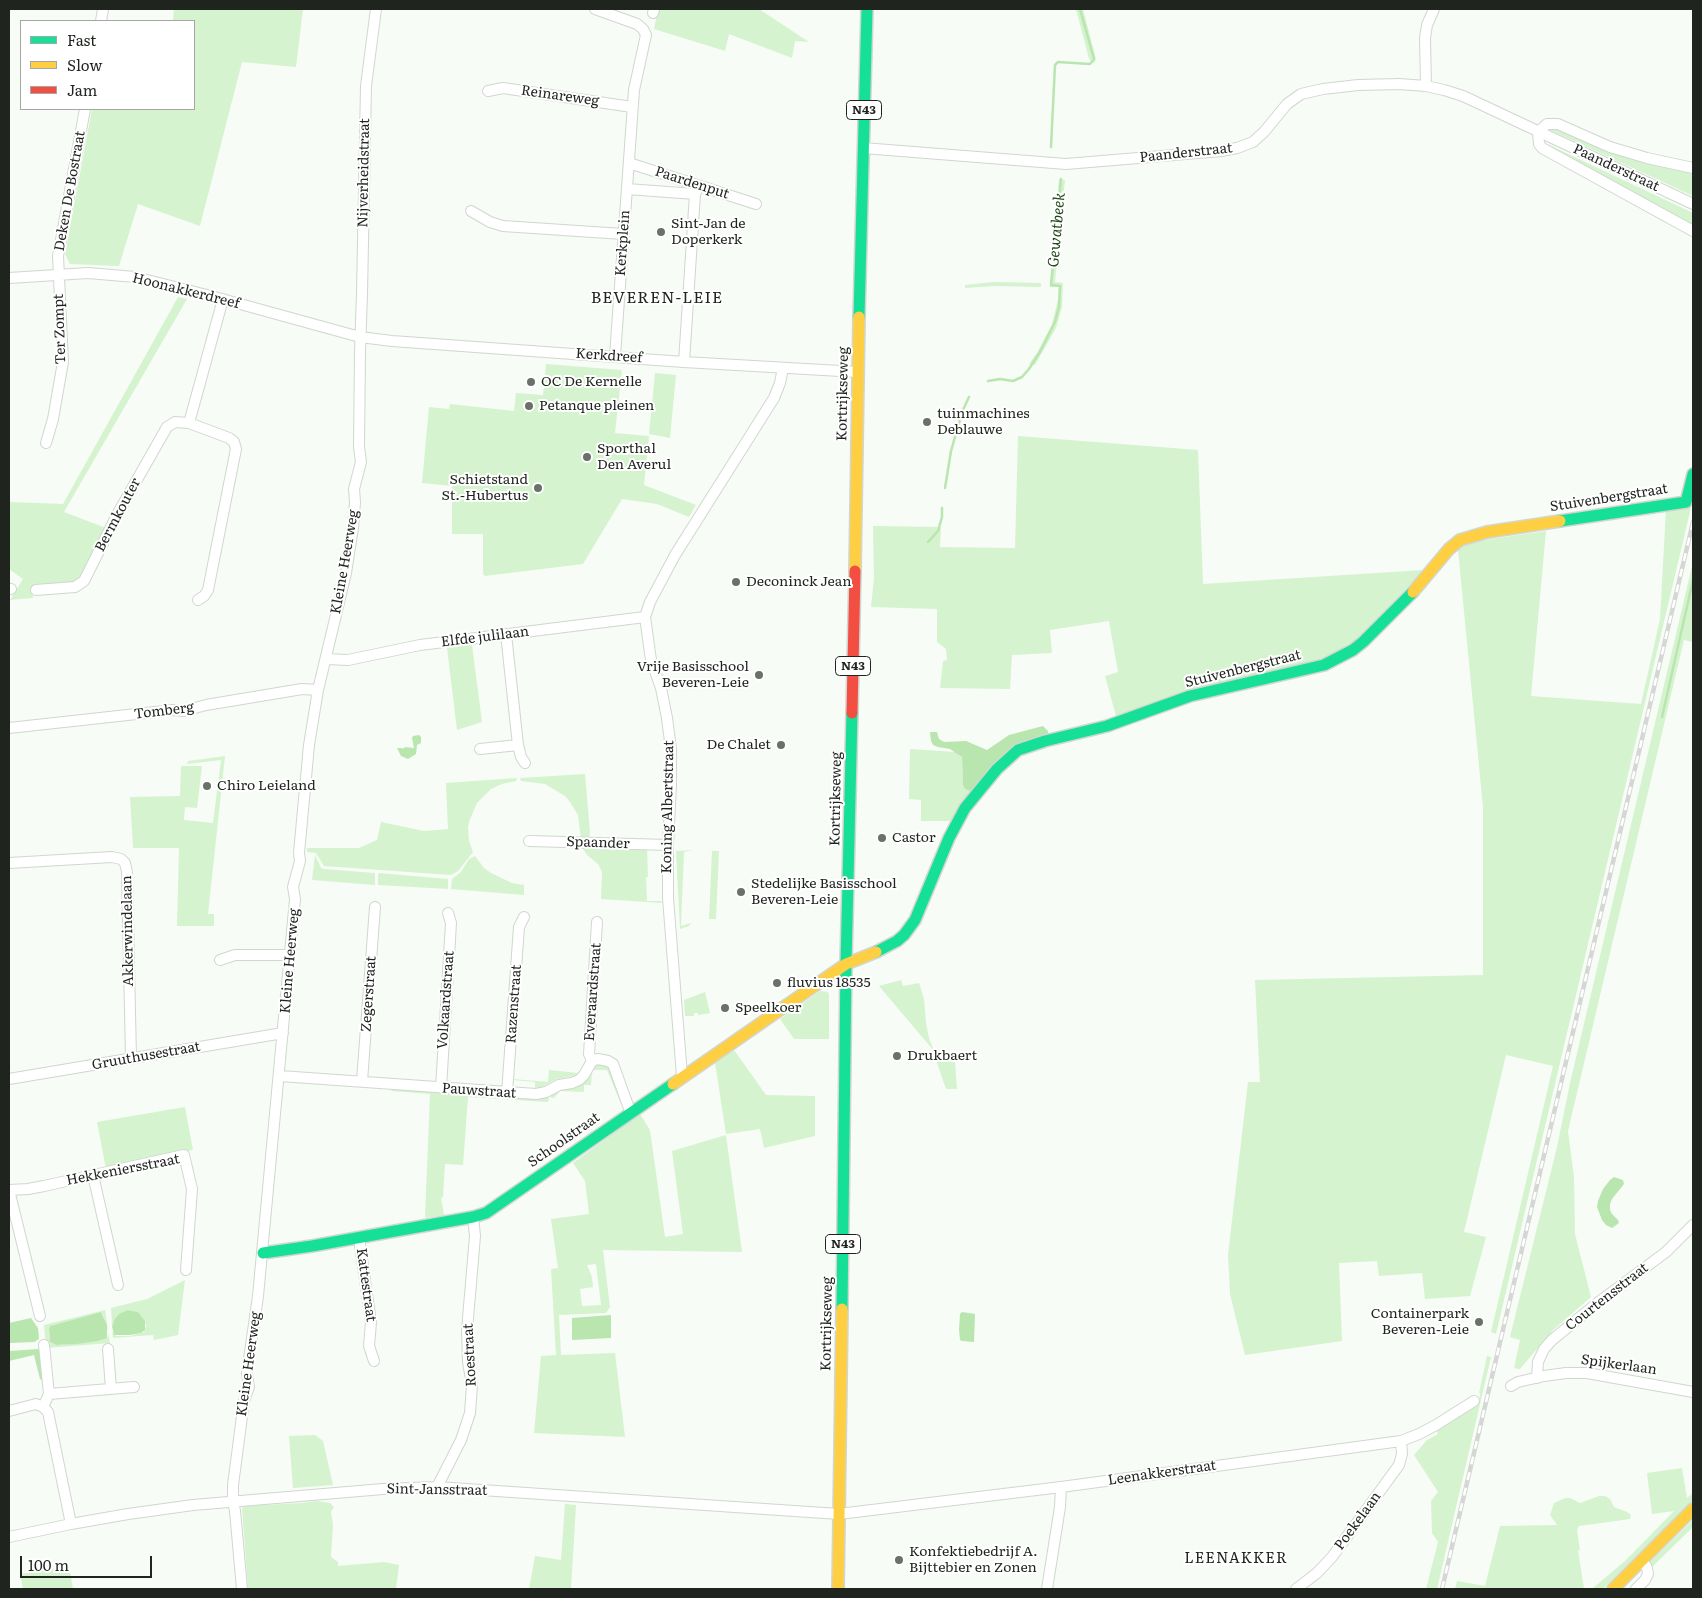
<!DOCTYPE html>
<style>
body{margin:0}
#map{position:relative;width:1702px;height:1598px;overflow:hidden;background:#f7fcf6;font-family:Literata,serif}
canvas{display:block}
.frame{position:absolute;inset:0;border:10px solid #1f241e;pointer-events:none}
.legend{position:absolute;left:20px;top:20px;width:175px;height:90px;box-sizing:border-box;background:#fff;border:1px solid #a5a7a5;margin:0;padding:6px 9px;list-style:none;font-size:15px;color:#1f241e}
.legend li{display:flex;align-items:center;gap:10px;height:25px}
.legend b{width:25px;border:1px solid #a5a7a5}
.scale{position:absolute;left:20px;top:1556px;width:132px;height:22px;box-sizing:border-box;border:2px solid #1f241e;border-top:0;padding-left:6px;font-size:15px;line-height:18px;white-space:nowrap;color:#1f241e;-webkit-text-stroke:4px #fff;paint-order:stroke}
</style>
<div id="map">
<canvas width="1702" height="1598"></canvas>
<div class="frame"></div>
<ul class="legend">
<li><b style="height:6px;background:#16e098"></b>Fast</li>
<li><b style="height:6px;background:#ffcf43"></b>Slow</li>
<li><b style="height:6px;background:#f24e42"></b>Jam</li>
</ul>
<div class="scale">100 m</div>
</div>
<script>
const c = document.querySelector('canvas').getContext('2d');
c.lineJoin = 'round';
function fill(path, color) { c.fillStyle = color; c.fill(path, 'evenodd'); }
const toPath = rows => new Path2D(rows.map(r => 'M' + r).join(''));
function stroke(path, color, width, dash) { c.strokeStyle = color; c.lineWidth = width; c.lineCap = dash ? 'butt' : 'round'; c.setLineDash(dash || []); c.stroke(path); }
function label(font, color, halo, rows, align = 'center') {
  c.font = font + ' Literata,serif'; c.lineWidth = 4; c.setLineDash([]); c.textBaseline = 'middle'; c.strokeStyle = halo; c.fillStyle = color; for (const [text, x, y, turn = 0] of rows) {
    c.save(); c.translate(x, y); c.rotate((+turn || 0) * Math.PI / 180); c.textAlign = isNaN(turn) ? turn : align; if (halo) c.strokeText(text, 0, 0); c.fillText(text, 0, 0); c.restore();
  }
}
fill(toPath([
 [174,9,303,9,296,67,242,62,200,226,138,204,119,266,70,264,65,254,92,109,194,109,194,21,173,21],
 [658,9,759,9,809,42,795,41,792,58,729,34,725,51,654,29],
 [1076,9,1083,9,1096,59,1094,63,1089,59],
 [1548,126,1693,171,1693,196,1546,128],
 [1543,142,1693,213,1693,229,1543,147],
 [1059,179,1065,180,1055,282,1063,283,1062,307,1056,328,1035,365,1029,364,1037,353,1052,324,1058,299,1059,287,1050,287],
 [993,282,1041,283,1041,287,994,286,965,288,965,285],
 [178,297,187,299,64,512,106,528,81,579,78,582,32,587,33,598,10,600,23,579,9,569,9,502,63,504],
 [546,364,622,370,615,433,649,436,644,485,696,505,689,517,657,504,622,499,583,564,485,576,483,574,483,534,452,534,452,486,422,483,429,407,449,409,450,404,514,411,516,393,543,395],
 [655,373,676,375,670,438,649,434],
 [1018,436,1198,450,1203,584,1424,570,1356,641,1330,657,1116,716,1105,676,1118,672,1109,621,1050,630,1052,653,1012,655,1010,689,940,688,943,661,947,660,946,649,937,642,937,609,871,607,874,578,873,526,941,527,940,547,1015,548],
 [1693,499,1496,1334,1491,1332,1553,1066,1506,1055,1464,1232,1486,1237,1470,1296,1425,1299,1422,1273,1379,1276,1377,1261,1339,1263,1342,1341,1245,1355,1230,1294,1228,1255,1248,1082,1260,1082,1255,980,1483,975,1483,807,1458,550,1463,546,1483,540,1546,531,1531,696,1641,704,1660,619,1666,510],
 [1693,562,1693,642,1684,640,1568,1131,1574,1177,1575,1234,1591,1297,1551,1332,1553,1335,1536,1350,1520,1369,1519,1369,1514,1368,1520,1340,1510,1337,1557,1147,1570,1083],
 [472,645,482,722,457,730,447,648],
 [910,749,956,752,962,757,963,785,971,791,950,821,921,821,921,800,909,799],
 [225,756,208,914,214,914,214,926,177,926,179,848,133,848,130,797,180,796,181,766,202,766,197,808,185,807,184,820,213,823,221,760,187,764,188,761],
 [585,774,590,832,589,839,581,839,578,815,570,802,565,796,545,784,521,781,520,778],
 [517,778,516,781,502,784,491,789,477,803,470,819,468,827,469,841,473,852,458,871,451,875,324,866,316,853,307,852,307,848,359,848,377,840,381,822,424,831,448,829,446,783],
 [582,847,647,848,648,877,646,877,647,901,661,901,662,903,601,899,602,872,598,864,587,855],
 [692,850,693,850,684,852,681,926,691,923,689,926,680,929,676,851],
 [712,851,719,851,716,919,709,919],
 [315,855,321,868,324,869,375,873,375,885,312,880],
 [475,856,484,868,491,873,512,883,524,885,524,895,451,889,452,879,461,872,469,859],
 [379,873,448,879,448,889,378,885,378,875],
 [901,980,903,986,919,983,924,999,926,1023,929,1038,934,1051,879,986],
 [820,991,828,992,829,995,829,1039,794,1039,780,1019],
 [705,992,710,1013,698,1015,698,1013,694,1013,694,1016,685,1016,684,1000],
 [734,1050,766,1095,815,1096,815,1136,764,1148,760,1129,726,1134,715,1063],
 [936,1060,955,1062,957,1089,946,1089],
 [595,1063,608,1064,623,1103,621,1104,607,1070,592,1070,591,1085,584,1085,584,1092,560,1091,554,1098,549,1097,548,1102,468,1097,463,1165,445,1164,443,1197,441,1198,444,1215,425,1218,430,1094,391,1091,392,1088,533,1098,559,1088],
 [549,1070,578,1073,574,1076,557,1079,542,1087,535,1088,535,1082,513,1080,512,1079,548,1082],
 [185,1107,193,1150,106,1169,97,1122],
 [640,1114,650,1130,665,1237,683,1234,672,1151,726,1135,742,1252,603,1250,610,1307,606,1313,559,1315,561,1355,615,1353,625,1437,534,1433,541,1356,556,1355,551,1269,558,1268,551,1219,589,1214,585,1181,573,1163],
 [596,1264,601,1305,582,1306,580,1289,593,1287,592,1277,587,1265],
 [185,1280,178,1335,154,1340,153,1335,113,1338,112,1332,116,1336,130,1336,144,1332,146,1326,145,1321,138,1312,128,1310,116,1316,112,1325,111,1308,147,1299],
 [105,1310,108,1331,104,1317,101,1312,50,1326,49,1335,51,1343,56,1345,60,1345,97,1341,108,1337,108,1332,110,1343,46,1348,44,1325],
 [1487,1356,1491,1357,1437,1589,1426,1589,1438,1542,1432,1533,1431,1501,1438,1492,1414,1455,1427,1440,1438,1434,1437,1431,1479,1403,1480,1393,1479,1393],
 [315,1435,323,1441,333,1485,293,1488,289,1436],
 [1682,1468,1687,1498,1693,1493,1693,1500,1603,1589,1592,1589,1626,1560,1674,1511,1652,1514,1647,1473],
 [1599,1496,1605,1496,1610,1499,1614,1507,1627,1512,1631,1515,1630,1519,1579,1526,1577,1530,1580,1551,1578,1550,1584,1589,1455,1589,1457,1581,1485,1586,1500,1526,1557,1525,1550,1515,1554,1503,1565,1498,1570,1498,1580,1503],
 [317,1501,330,1503,334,1507,331,1512,333,1525,331,1557,338,1562,338,1566,384,1562,399,1565,396,1589,248,1589,242,1508,246,1506,300,1503],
 [565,1504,576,1505,571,1589,529,1589,535,1556,561,1560],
 [1693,1520,1693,1527,1652,1567,1650,1562],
 [69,1566,73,1589,23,1589,20,1574]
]), '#d5f3ce');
fill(toPath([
 [1043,726,1048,731,1048,735,971,791,965,789,963,785,962,757,950,749,938,747,933,745,931,741,930,732,937,732,939,739,944,742,966,741,987,750,1009,735],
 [419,735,421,737,421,743,417,745,416,754,408,759,401,756,397,748,402,748,403,749,405,747,414,748,412,738,413,736],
 [1614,1177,1623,1180,1624,1184,1612,1199,1610,1204,1610,1210,1612,1214,1618,1220,1619,1223,1612,1228,1606,1225,1602,1220,1597,1207,1598,1201,1603,1189,1610,1180],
 [128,1310,138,1312,142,1317,145,1321,145,1330,141,1333,130,1335,114,1335,112,1326,115,1318,119,1314],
 [101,1312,107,1325,107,1338,98,1341,76,1344,56,1345,50,1342,49,1329,50,1326],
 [962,1312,975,1314,974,1342,962,1341,960,1340,959,1330,960,1314],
 [611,1315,611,1338,572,1340,572,1318],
 [31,1318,38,1328,39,1339,34,1342,9,1343,9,1323],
 [39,1349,40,1351,43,1381,40,1379,34,1355,9,1361,9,1351]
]), '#b9e5af');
stroke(toPath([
 [1051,147,1055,65,1058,62,1090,64,1094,59,1080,9],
 [988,381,1000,379,1013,381,1022,377,1029,369,1041,350,1055,322,1059,307,1060,286,1051,285,1061,179],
 [962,412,969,397],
 [945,488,951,451,961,416],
 [928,542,938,531,942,517,942,508],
 [1662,717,1693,580]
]), '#b9e5af', 2.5);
const street = toPath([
 [595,9,637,24,643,29,646,35,634,90,615,356],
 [653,13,654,9],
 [101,21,103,9],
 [1426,86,1425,38,1427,25,1434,9],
 [488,91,503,88,632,107],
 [1538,132,1539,144,1542,148,1693,231],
 [1538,132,1547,124,1558,124,1610,147,1647,158,1693,168],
 [863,148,1066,164,1222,151,1237,148,1253,142,1264,132,1287,104,1301,94,1323,89,1358,85,1399,84,1426,86,1444,90,1463,96,1693,204],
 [629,163,756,204],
 [627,189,695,194],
 [471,211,490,222,503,226,623,234],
 [9,278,88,273,135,277,211,296,360,337,392,341,684,362,858,372],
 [684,362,695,194,699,186],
 [189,423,229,438,234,442,236,449,208,590,204,596,198,600],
 [46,443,53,419,63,362,58,256,85,109],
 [9,589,11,589],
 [36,590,75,587,84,581,118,513,167,427,175,422,189,423,223,299],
 [506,634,518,745,521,757,525,763],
 [326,659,348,660,420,645,645,617],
 [9,728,173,710,184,711,206,705,302,689,318,690],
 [480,749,518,745],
 [529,841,668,845],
 [9,863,112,857,121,859,125,863,127,872,131,1058],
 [220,960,235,955,290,955],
 [592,1061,589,1054,597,922],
 [280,1076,536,1094,546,1092,559,1085,572,1083,579,1080,584,1075,592,1061,598,1059,608,1061,613,1064,630,1111],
 [682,1076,668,898,668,845,671,785,671,749,667,718,661,688,651,660,645,617,650,602,675,555,774,398,780,383,783,368],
 [9,1079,283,1033],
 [362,1081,375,907],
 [441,1088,451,923,448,913],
 [507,1093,519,927,524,917],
 [93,1175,118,1285],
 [9,1190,28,1189,44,1186,184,1155,192,1189,186,1270],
 [9,1190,40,1316],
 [359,1238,371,1322,369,1346,374,1361],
 [44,1345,49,1394],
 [108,1349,111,1389],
 [1537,1378,1538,1362,1544,1349,1552,1340,1600,1301,1666,1252,1693,1225],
 [1511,1386,1518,1382,1544,1376,1566,1373,1587,1373,1693,1392],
 [43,1407,49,1394,134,1387],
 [9,1411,36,1404,43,1407,48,1412,71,1524],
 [437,1487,461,1440,470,1413,472,1385,468,1362,467,1330,475,1236,473,1217],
 [9,1537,71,1524,128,1514,193,1505,383,1489,437,1487,839,1514,1061,1487,1401,1441,1419,1434,1436,1425,1474,1401],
 [242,1589,235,1511,233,1501,233,1485,244,1401,249,1387,247,1373,258,1296,295,899,293,887,300,861,299,853,309,745,318,690,346,573,353,528,355,502,354,489,361,462,359,447,360,352,362,294,366,86,376,9],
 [1047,1589,1060,1507,1061,1487],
 [1296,1589,1317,1573,1332,1557,1399,1465,1402,1454,1401,1441],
 [1636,1589,1645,1580,1648,1574,1647,1568,1642,1560]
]);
const fast = toPath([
 [859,317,867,9],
 [1560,521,1686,502,1693,474],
 [876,952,897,941,904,935,915,920,949,838,965,808,997,769,1018,750,1045,741,1107,726,1190,696,1324,665,1353,650,1363,642,1413,592],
 [263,1253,312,1246,473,1217,486,1213,673,1084],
 [842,1309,846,964,852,713]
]);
const slow = toPath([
 [855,571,859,317],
 [1413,592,1449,549,1460,540,1487,532,1560,521],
 [673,1084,846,964,876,952],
 [838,1589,842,1309],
 [1613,1589,1693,1509]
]);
const jam = toPath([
 [852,713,855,571]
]);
stroke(street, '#d1d6d0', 12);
stroke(fast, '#d1d6d0', 14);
stroke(slow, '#d1d6d0', 14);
stroke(jam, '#d1d6d0', 14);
stroke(street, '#fefffe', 10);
stroke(fast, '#16e098', 11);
stroke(slow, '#ffcf43', 11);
stroke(jam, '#f24e42', 11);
const rail = toPath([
 [1442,1589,1693,522]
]);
stroke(rail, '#d5d7d4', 4.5);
stroke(rail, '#fff', 2.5, [8]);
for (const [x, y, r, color] of [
 [661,232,5,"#6b706a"],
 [531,382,5,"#6b706a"],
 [529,406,5,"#6b706a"],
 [927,422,5,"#6b706a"],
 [587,457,5,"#6b706a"],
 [538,488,5,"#6b706a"],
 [736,582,5,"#6b706a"],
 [759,675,5,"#6b706a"],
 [781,745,5,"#6b706a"],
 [207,786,5,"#6b706a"],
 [882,838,5,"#6b706a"],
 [741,892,5,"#6b706a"],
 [777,983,5,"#6b706a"],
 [725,1008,5,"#6b706a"],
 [897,1056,5,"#6b706a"],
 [1479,1322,5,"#6b706a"],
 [899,1560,5,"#6b706a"]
]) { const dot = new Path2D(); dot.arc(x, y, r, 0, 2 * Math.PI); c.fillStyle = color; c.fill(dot); stroke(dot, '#fff', 2); }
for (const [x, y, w] of [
 [864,110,35],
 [853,666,35],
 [843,1244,35]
]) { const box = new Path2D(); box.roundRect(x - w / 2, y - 9.5, w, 19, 4); c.fillStyle = '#fff'; c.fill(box); stroke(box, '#1f241e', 1); }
label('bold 12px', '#1f241e', null, [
 ["N43",864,110],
 ["N43",853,666],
 ["N43",843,1244]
]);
label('14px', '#1f241e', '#fff', [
 ["Reinareweg",560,96,8],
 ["Paanderstraat",1186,153,-6],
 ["Paanderstraat",1616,168,25],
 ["Nijverheidstraat",364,173,-89],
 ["Paardenput",692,183,18],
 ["Deken De Bostraat",70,191,-80],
 ["Kerkplein",623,243,-86],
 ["Hoonakkerdreef",186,291,14],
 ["Ter Zompt",60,329,-92],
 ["Kerkdreef",609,356,4],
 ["Kortrijkseweg",843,394,-89],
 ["Stuivenbergstraat",1609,498,-9],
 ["Bermkouter",118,515,-62],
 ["Kleine Heerweg",345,562,-80],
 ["Elfde julilaan",485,637,-7],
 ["Stuivenbergstraat",1243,669,-14],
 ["Tomberg",164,711,-7],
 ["Kortrijkseweg",836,799,-89],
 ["Koning Albertstraat",668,807,-89],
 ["Spaander",598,843,2],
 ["Akkerwindelaan",128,931,-91],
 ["Kleine Heerweg",290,961,-85],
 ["Everaardstraat",593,992,-86],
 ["Zegerstraat",369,994,-86],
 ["Volkaardstraat",446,1000,-86],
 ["Razenstraat",514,1004,-86],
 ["Gruuthusestraat",146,1056,-10],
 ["Pauwstraat",479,1091,4],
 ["Schoolstraat",564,1140,-35],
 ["Hekkeniersstraat",123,1170,-11],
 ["Kattestraat",366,1285,82],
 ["Courtensstraat",1607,1297,-38],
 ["Kortrijkseweg",827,1324,-89],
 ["Roestraat",470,1355,-93],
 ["Kleine Heerweg",249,1364,-82],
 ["Spijkerlaan",1619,1365,8],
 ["Leenakkerstraat",1162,1473,-8],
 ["Sint-Jansstraat",437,1490,1],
 ["Poekelaan",1358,1521,-54]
]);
label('14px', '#1f241e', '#fff', [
 ["Sint-Jan de",671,224],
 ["Doperkerk",671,240],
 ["OC De Kernelle",541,382],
 ["Petanque pleinen",539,406],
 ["tuinmachines",937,414],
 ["Deblauwe",937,430],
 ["Sporthal",597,449],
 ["Den Averul",597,465],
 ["Schietstand",528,480,"right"],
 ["St.-Hubertus",528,496,"right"],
 ["Deconinck Jean",746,582],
 ["Vrije Basisschool",749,667,"right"],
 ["Beveren-Leie",749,683,"right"],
 ["De Chalet",771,745,"right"],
 ["Chiro Leieland",217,786],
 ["Castor",892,838],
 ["Stedelijke Basisschool",751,884],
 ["Beveren-Leie",751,900],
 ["fluvius 18535",787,983],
 ["Speelkoer",735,1008],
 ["Drukbaert",907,1056],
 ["Containerpark",1469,1314,"right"],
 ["Beveren-Leie",1469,1330,"right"],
 ["Konfektiebedrijf A.",909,1552],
 ["Bijttebier en Zonen",909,1568]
], 'left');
label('italic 15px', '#214917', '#fff', [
 ["Gewatbeek",1057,230,-85]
]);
c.letterSpacing = '1px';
label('15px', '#1f241e', '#fff', [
 ["LEENAKKER",1236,1559]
]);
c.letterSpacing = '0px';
c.letterSpacing = '1px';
label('16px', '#1f241e', '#fff', [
 ["BEVEREN-LEIE",657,298]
]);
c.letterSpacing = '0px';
</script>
